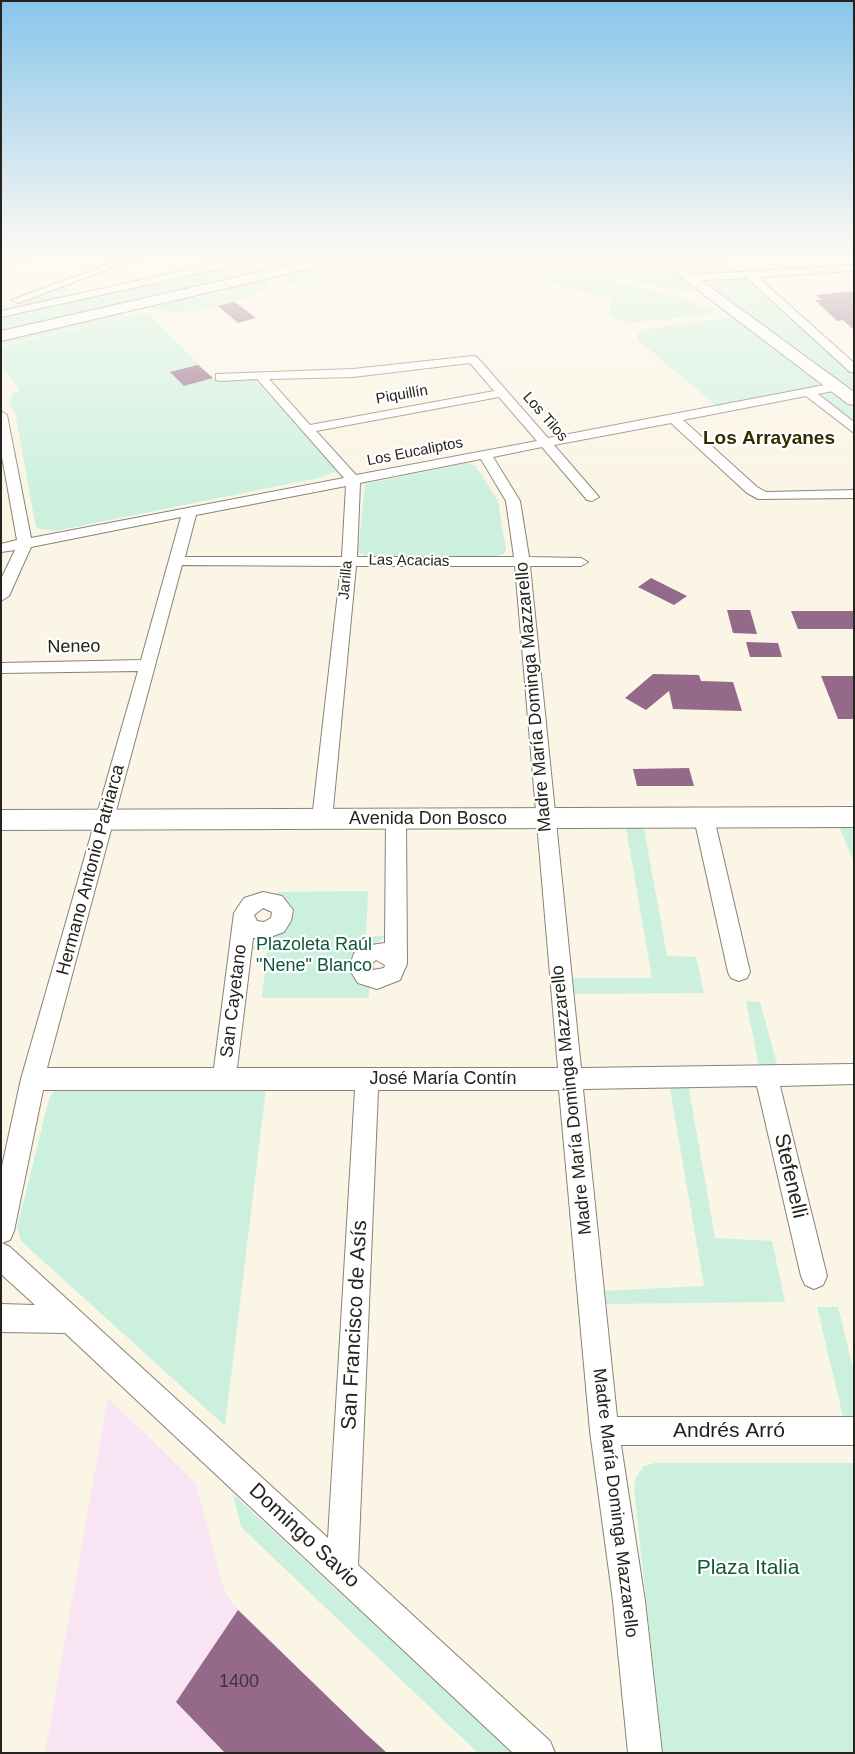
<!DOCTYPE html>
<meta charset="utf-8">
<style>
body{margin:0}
#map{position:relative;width:855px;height:1754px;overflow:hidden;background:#fbf5e5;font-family:Helvetica,sans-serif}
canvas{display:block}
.frame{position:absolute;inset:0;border:2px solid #25231d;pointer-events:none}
</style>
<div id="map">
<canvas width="855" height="1754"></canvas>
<div class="frame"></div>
</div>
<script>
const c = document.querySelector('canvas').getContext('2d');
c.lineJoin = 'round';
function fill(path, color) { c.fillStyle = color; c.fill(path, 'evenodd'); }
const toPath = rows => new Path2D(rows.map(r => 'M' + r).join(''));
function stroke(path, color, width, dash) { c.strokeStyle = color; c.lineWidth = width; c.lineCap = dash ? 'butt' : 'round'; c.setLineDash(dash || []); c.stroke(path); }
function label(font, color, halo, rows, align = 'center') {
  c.font = font + ' Helvetica,sans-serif'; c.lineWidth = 4.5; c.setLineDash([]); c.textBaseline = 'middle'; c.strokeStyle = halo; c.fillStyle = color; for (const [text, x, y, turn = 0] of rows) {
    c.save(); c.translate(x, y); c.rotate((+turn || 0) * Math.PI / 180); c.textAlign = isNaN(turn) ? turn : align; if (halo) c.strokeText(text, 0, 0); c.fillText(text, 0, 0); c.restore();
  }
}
fill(toPath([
 [108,1398,195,1482,223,1586,229,1600,298,1667,287,1684,300,1697,311,1680,365,1732,354,1750,357,1753,45,1753]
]), '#f8e4f3');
fill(toPath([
 [1,253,47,253,1,268],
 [288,253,333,253,328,256,1,331,1,318],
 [384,253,650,253,696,291,693,293,585,272],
 [662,253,718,253,740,274,696,276],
 [361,260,425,260,583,275,679,297,714,311,708,315,629,323,611,315,609,311,613,300,529,277,471,270,291,283,283,283,282,281,285,276,293,272],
 [267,277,271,283,263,291,249,298,197,311,171,312,153,309,149,305],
 [735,280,750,284,854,374,854,395,710,287,710,284,714,282],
 [64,286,74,296,1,312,1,309],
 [120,312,128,316,1,345,1,339],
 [147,312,213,378,252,377,335,468,336,471,323,477,55,531,36,528,15,412,10,408,12,394,20,390,1,365,1,347],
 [731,317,740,320,817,380,818,387,718,407,638,340,637,334,642,330],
 [828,393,842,398,854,409,854,426,819,396],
 [467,463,476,466,498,501,506,550,504,554,497,556,367,556,361,554,358,551,365,484],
 [625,823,643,823,667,956,696,957,704,993,567,994,565,978,652,978],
 [850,823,854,833,854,862,838,824],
 [368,891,366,936,387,936,369,948,369,998,262,998,267,949,249,949,272,936,277,892],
 [746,1001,760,1002,779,1071,760,1071],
 [669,1083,688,1083,715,1238,772,1241,785,1302,603,1304,602,1291,704,1286],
 [62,1086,266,1089,225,1426,21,1241,17,1228,49,1099,54,1091],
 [817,1307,838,1307,854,1372,854,1425,845,1425],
 [655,1463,854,1463,854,1753,663,1753,634,1490,636,1477,644,1466],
 [233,1494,513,1753,478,1753,241,1527]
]), '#cbf1de');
fill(toPath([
 [854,291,854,330,843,320,837,321,815,300,822,300,816,295],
 [235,302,256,318,238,323,218,306],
 [198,365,213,378,184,386,170,372],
 [651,578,687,596,674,605,638,587],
 [727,610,750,610,757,634,733,633],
 [791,611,854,611,854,629,798,629],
 [746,642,778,643,782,657,750,657],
 [653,674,699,675,701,681,733,682,742,711,673,709,669,691,646,710,625,698],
 [821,676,854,676,854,719,838,719],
 [689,768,694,786,637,786,633,769],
 [238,1610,365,1733,387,1753,225,1753,176,1702]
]), '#946989');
const street = toPath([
 [138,253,151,253,21,302,17,303,12,300,138,253],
 [196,253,207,253,220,263,266,253,283,253,278,256,1,317,1,311,210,265,196,253],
 [854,265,854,271,758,277,854,363,854,372,850,372,747,278,690,281,685,278,690,275,854,265],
 [473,356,477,357,548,438,835,383,841,387,839,390,818,394,854,422,854,433,806,396,683,420,757,487,766,492,854,490,854,498,758,499,747,493,671,423,554,445,599,497,592,501,587,500,542,447,493,457,520,501,529,557,581,558,588,562,581,566,530,566,581,1068,854,1064,854,1084,780,1086,827,1276,823,1285,814,1289,805,1285,801,1276,757,1086,583,1089,617,1417,854,1417,854,1445,621,1445,645,1601,662,1753,628,1753,613,1601,590,1431,559,1090,378,1090,358,1565,550,1741,555,1753,513,1753,65,1333,1,1332,1,1304,35,1305,1,1274,1,1171,21,1079,138,671,1,673,1,663,141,660,181,517,31,547,9,596,1,601,1,579,15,550,1,552,1,544,17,540,1,451,1,411,7,415,31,538,344,478,257,379,220,381,216,380,216,374,353,369,473,356],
 [470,363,494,391,310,425,269,379,353,377,470,363],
 [499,397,537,441,356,475,316,431,499,397],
 [481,459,506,501,514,557,357,557,360,483,481,459],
 [346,486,342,557,185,557,196,515,346,486],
 [182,565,341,566,312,819,315,824,322,826,329,824,332,819,356,566,515,566,558,1068,237,1068,253,938,265,939,284,932,291,921,293,910,282,896,263,892,244,898,234,913,214,1068,47,1068,182,565],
 [263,908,272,912,271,918,264,922,257,921,254,915,263,908],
 [43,1090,355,1090,328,1538,10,1247,2,1243,10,1240,14,1231,43,1090],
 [704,811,711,813,714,818,750,972,747,978,739,981,731,978,728,972,694,818,697,813,704,811],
 [396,812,403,814,406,819,407,964,400,980,377,989,358,983,349,969,354,953,364,946,385,943,386,819,389,814,396,812],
 [376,960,385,965,384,968,373,970,372,963,376,960]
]);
const secondary = toPath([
 [343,253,366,253,359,257,1,341,1,331,343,253],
 [649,253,664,253,854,392,854,405,848,404,649,253],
 [854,807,854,827,1,830,1,810,854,807]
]);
stroke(street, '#898376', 2);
stroke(secondary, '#898376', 2);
fill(street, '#fff');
fill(secondary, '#fff');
stroke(toPath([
 [1,254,6,253]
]), '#5a574f', 2, [5, 5]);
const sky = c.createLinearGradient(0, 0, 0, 498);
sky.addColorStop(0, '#89c5eb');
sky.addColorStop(0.51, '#fdfaf3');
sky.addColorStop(1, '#fdfaf300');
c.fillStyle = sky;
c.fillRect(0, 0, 855, 498);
label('15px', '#25231d', '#fff', [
 ["Piquillín",402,395,-10],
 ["Los Tilos",545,417,49],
 ["Los Eucaliptos",415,452,-11],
 ["Las Acacias",409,561,1],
 ["Jarilla",346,580,-85]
]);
label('18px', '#25231d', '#fff', [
 ["Neneo",74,647,-1],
 ["Madre María Dominga Mazzarello",534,697,-95],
 ["Avenida Don Bosco",428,819],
 ["Hermano Antonio Patriarca",91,870,-75],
 ["San Cayetano",234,1001,-83],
 ["José María Contín",443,1079],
 ["Madre María Dominga Mazzarello",572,1100,-96],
 ["Madre María Dominga Mazzarello",615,1503,83]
]);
label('18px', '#0c573e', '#fff', [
 ["Plazoleta Raúl",314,945],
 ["\"Nene\" Blanco",314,966]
]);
label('18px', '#413438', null, [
 ["1400",239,1682]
]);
label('bold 19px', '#362a00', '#fff', [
 ["Los Arrayanes",769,439]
]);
label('21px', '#25231d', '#fff', [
 ["Stefenelli",790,1176,77],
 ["San Francisco de Asís",355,1325,-87],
 ["Andrés Arró",729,1431],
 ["Domingo Savio",304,1536,43]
]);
label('21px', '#0c573e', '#fff', [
 ["Plaza Italia",748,1568]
]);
</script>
